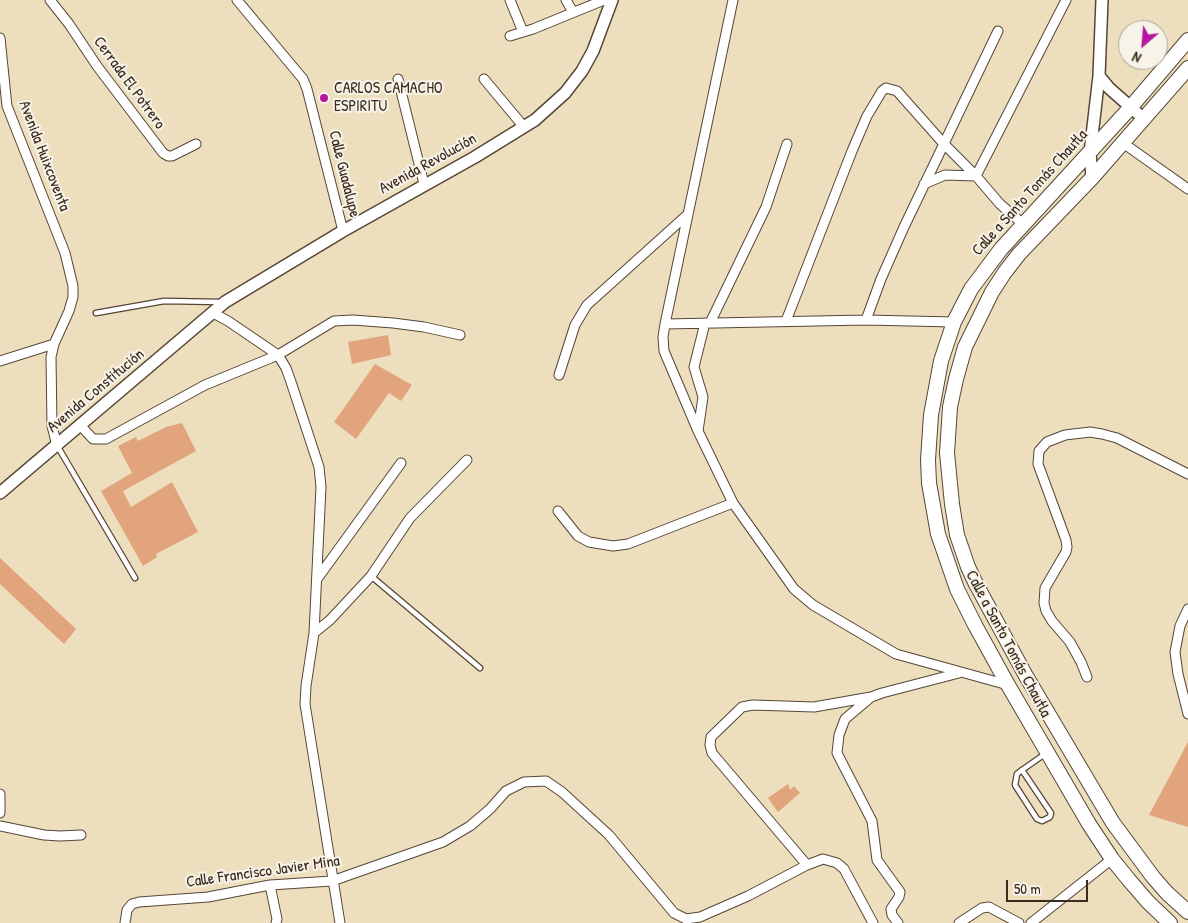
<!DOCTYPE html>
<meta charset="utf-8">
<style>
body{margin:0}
#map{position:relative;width:1188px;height:923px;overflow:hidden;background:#eddfbe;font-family:"Patrick Hand",sans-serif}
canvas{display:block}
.north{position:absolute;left:1118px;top:20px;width:50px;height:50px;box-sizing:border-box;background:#f7f3e8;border:1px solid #aca397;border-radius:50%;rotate:207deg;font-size:14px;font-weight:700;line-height:20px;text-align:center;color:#3b2a1e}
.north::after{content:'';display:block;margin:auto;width:18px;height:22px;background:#b5179e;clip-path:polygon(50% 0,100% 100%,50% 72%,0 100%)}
.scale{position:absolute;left:1006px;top:880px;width:82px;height:22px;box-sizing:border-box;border:2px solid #3b2a1e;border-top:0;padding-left:6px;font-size:15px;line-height:18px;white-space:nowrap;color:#3b2a1e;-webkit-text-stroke:4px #f7f3e8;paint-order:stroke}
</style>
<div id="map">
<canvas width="1188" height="923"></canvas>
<div class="north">N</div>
<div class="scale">50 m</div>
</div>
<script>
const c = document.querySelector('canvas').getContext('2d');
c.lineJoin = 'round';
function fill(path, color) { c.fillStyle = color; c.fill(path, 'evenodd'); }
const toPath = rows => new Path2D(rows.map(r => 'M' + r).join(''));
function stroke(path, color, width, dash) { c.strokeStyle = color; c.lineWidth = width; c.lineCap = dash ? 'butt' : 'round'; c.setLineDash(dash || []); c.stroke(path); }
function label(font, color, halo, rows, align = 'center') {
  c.font = font + ' "Patrick Hand",sans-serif'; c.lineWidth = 4; c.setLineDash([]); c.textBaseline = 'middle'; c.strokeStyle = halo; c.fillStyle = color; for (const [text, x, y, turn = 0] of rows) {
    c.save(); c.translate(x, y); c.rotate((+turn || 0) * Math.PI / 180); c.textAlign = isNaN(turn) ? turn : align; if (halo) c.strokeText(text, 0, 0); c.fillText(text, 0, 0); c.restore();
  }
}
fill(toPath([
 [388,335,391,355,352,364,348,342],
 [375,364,412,385,401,401,389,393,356,439,334,422],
 [182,423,196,451,123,491,131,507,172,482,198,532,156,554,157,557,143,566,101,491,132,473,118,446,136,437,138,441,166,427],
 [0,558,76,629,64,644,0,584],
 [1188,742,1188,827,1149,815],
 [788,784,790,790,794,786,800,793,778,812,768,798]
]), '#e1a47c');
const service = toPath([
 [96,313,164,301,221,302],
 [58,447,135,578],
 [371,576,480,668],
 [1022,770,1051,813,1050,817,1042,821,1037,819,1015,785,1017,774,1022,770],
 [1022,770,1045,754]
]);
const minor = toPath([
 [50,0,69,24,97,66,163,153,168,156,172,156,196,144],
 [237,0,303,79,307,89,343,231],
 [510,0,523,32],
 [566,0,573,12],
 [733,0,665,324,663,337,664,351,698,431,733,503,794,589,813,605,896,654,1008,685],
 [510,36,533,29,604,0],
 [0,38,7,106,65,253,73,286,73,297,69,311,54,344,51,357,52,426,57,446],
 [398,79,424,184],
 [484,79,524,127],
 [1123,143,1188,189],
 [924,184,945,175,976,176,1066,0],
 [213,313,228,321,278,355,286,368,291,382,319,467,321,487,314,633,306,686,305,704,340,923],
 [866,320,881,279,904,227,998,31],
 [786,321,852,151,867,116,882,91,886,88,897,91,944,144,976,176,1000,204,1023,224],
 [710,323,766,207,787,144],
 [665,324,866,320,954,322],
 [0,361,54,344],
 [559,375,575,325,587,305,687,215],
 [80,425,93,439,106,439,205,385,278,355,334,321,353,320,393,323,424,327,460,335],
 [698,431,703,397,694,367,705,323],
 [558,511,578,536,589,542,613,546,628,544,733,503],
 [317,579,401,463],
 [1188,609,1180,626,1175,652,1178,674,1188,714],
 [314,633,330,620,371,576,410,518,467,460],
 [1087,677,1081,662,1070,642,1052,621,1046,611,1044,603,1045,588,1066,552,1067,547,1066,540,1038,464,1039,451,1047,442,1065,435,1090,432,1102,434,1117,438,1188,474],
 [871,697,814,707,753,705,742,707,711,737,710,745,712,753,807,865,823,859,837,863,844,869,873,923],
 [0,794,0,813],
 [0,826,44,835,60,836,81,835],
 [270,885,277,919,276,923],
 [125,923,127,910,132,904,139,902,208,897,270,885,332,881,443,842,470,826,490,809,506,791,524,782,546,781,562,792,609,835,674,913,686,919,700,917,748,896,807,865],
 [898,923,892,915,891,909,899,897,900,892,877,860,872,821,837,753,839,735,845,719,871,697,882,693,959,673],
 [959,923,982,908,989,907,1019,923],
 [1031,923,1112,859]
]);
const tertiary = toPath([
 [1099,76,1109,88,1144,119],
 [1092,178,1090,153,1099,76,1102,0],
 [0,493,225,302,343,231,475,157,535,120,565,93,582,71,593,51,612,0]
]);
const primary = toPath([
 [1188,68,1092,178,1019,254,1005,272,992,292,965,347,956,379,950,407,947,453,952,504,957,535,968,567,976,584,1026,676,1113,823,1153,877,1167,893,1188,912],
 [1170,923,1148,902,1129,880,1112,859,1089,824,1008,685,975,625,957,589,938,534,929,483,928,460,931,415,941,361,954,322,971,289,1001,249,1130,108,1188,40]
]);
stroke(service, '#564536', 7);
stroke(minor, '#564536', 11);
stroke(tertiary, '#564536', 14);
stroke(primary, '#564536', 16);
stroke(service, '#fff', 4.5);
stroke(minor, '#fff', 9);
stroke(tertiary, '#fff', 11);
stroke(primary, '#fff', 14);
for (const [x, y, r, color] of [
 [324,98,5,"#b5179e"]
]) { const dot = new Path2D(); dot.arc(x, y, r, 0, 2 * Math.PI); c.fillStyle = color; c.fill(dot); stroke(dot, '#f7f3e8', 2); }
label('16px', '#3b2a1e', '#f7f3e8', [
 ["Cerrada El Potrero",129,83,54],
 ["Avenida Huixcoventa",44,156,69],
 ["Avenida Revolución",428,164,-29],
 ["Calle Guadalupe",344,174,76],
 ["Calle a Santo Tomás Chautla",1030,193,-48],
 ["Avenida Constitución",96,391,-40],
 ["Calle a Santo Tomás Chautla",1008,644,62],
 ["Calle Francisco Javier Mina",263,872,-8]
]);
label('16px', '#3b2a1e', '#f7f3e8', [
 ["CARLOS CAMACHO",334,89],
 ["ESPIRITU",334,107]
], 'left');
</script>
